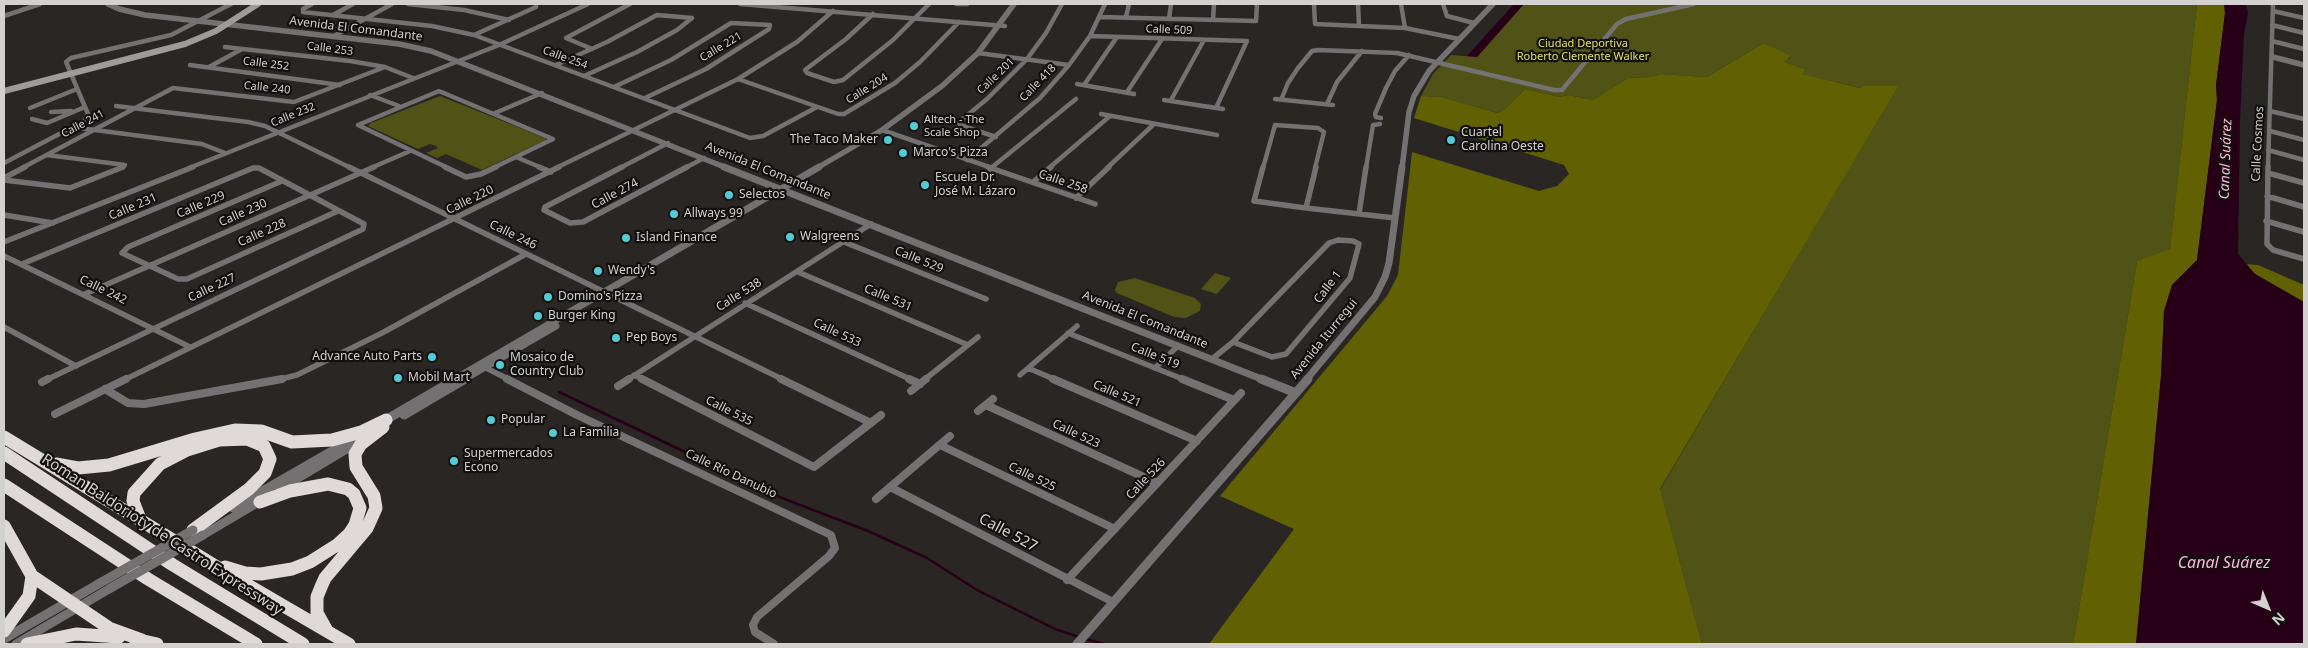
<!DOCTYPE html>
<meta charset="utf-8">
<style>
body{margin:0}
#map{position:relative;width:2308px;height:648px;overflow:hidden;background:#2a2624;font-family:"Noto Sans",sans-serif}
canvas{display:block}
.frame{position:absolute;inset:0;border:5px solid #d3d1cf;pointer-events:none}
.north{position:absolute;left:2243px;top:583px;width:50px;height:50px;-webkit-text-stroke:4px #11100f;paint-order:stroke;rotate:136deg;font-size:14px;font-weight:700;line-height:20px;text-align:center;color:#d3d1cf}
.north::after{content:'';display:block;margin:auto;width:18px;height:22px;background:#d3d1cf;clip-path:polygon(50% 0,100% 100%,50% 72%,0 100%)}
</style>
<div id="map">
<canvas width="2308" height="648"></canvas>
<div class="frame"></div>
<div class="north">N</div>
</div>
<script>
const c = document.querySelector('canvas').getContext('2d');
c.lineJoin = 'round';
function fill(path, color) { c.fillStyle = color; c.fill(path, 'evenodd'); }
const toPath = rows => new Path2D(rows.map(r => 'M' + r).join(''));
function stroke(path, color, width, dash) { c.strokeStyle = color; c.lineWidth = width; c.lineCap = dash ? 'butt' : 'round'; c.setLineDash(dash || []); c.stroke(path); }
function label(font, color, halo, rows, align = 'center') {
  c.font = font + ' "Noto Sans",sans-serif'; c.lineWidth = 4.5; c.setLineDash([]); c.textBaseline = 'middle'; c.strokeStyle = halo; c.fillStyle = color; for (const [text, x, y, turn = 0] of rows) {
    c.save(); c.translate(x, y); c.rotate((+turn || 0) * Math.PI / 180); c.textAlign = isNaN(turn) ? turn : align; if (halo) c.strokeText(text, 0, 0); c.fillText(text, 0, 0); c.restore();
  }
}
fill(toPath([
 [1524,4,2197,4,2170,250,2137,261,2073,644,1702,644,1660,490,1897,86,1863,86,1861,88,1802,74,1805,69,1783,62,1791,57,1764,43,1707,77,1660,74,1651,77,1628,78,1593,100,1568,95,1559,97,1525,89,1504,110,1497,113,1442,97,1421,96,1433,74,1451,55,1477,57],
 [440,96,545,138,546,140,482,170,446,154,437,158,426,153,438,148,436,146,430,144,418,149,368,126,371,123],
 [1215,273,1231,278,1217,294,1201,289],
 [1135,278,1195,298,1201,304,1200,311,1186,318,1174,317,1117,293,1115,290,1118,282]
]), '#515215');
fill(toPath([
 [2197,4,2224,4,2225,13,2216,85,2217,100,2197,260,2172,285,2164,311,2161,376,2136,644,2073,644,2137,261,2170,249],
 [1764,43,1791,56,1784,62,1805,69,1803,74,1860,88,1863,86,1898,86,1660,489,1702,644,1209,644,1294,529,1220,496,1387,296,1398,275,1412,152,1539,191,1557,186,1569,174,1564,165,1414,118,1421,96,1442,97,1497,113,1504,110,1525,89,1559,97,1568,95,1593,100,1628,78,1651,77,1660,74,1707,77],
 [2245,264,2258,265,2304,285,2304,302,2255,274]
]), '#616104');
fill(toPath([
 [1514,4,1524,4,1477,57,1467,56],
 [2224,4,2246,4,2248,13,2244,33,2240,121,2238,254,2255,274,2304,302,2304,644,2136,644,2161,376,2164,311,2172,285,2197,260,2217,100,2216,85,2225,13]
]), '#270017');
stroke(toPath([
 [559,392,782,498,868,531,927,558,977,590,1055,629,1079,637],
 [1085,639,1105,644]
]), '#270017', 2.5);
stroke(toPath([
 [312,4,303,9,303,12,432,26,474,35,750,138,763,136,817,107],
 [408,4,464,10,509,20],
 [740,4,1005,26],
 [956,4,967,4],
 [1314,4,1315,24,1405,28,1459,39],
 [1358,4,1359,25],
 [1401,4,1405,28],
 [1443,4,1447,16,1474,23],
 [2273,11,2304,18],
 [873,14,846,39,805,70,807,73,834,82,843,80,893,40,929,4],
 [333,15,353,4],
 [4,16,40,4],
 [1100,17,1256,21,1257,4],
 [1126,17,1129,4],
 [1169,19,1171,4],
 [1213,20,1214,4],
 [2272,25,2304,33],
 [474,35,536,7,536,4],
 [334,36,392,4],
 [1090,36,1247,41,1216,108],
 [2272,41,2304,49],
 [225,47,350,61,385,67,413,78],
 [592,49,566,38,630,4],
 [978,53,1069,65],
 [190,65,340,85],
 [556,65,607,42,657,15,692,18],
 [209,67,242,49],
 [584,76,637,52,677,30,692,18],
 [738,79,838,114,844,114,895,83,920,62,959,22],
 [1077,84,1134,94],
 [1084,85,1117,37],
 [614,87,671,60,731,23,770,25,769,29,706,69,645,98],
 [1127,92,1162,39],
 [370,95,399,106],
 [1275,99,1333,105],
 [1164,100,1223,109],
 [1171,100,1204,40],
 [1281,100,1288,83,1298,68,1312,51,1318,50,1397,53,1554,90,1562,90,1617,24,1626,19,1694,4],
 [1327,104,1337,82,1362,51],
 [116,106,248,122,265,126,351,168],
 [30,108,77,89],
 [2270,111,2304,119],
 [51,112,71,111],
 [495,113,542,93],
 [1101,114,1217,135],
 [1381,118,1376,117,1375,114,1386,88,1395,71,1409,55],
 [32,119,47,123,85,107],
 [72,127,202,144,225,153],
 [882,130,992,168],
 [2270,131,2304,140],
 [996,137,960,125,959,122,987,99,1027,59,1046,33,1062,4],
 [2268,150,2304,160],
 [47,155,125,165,122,168],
 [516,157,542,168],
 [967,160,1040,98,1069,65,1090,36,1105,4],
 [4,163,84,121,88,114,66,62,71,58,171,35,231,4],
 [22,168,173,88,294,102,385,67],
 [189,168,499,45,588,4],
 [253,168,259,168],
 [371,168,410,151],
 [448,168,358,125,439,91,553,139,493,168],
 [556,168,738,79,797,42,833,11],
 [620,168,668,143],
 [685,168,704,158],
 [991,168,1076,99],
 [1049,168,1110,116],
 [1107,168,1154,124],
 [1263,168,1275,125,1318,128,1324,132,1315,168],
 [1366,168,1373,125,1380,124],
 [2268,168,2273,4]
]), '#737171', 4.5);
stroke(toPath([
 [349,167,784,380],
 [445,167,466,177,481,174,496,167],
 [539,167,551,172],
 [622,167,545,207,544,210,570,223,583,222,687,167],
 [988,167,1095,204],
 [1263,167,1254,201,1306,208],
 [2268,167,2267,244,2273,250,2304,259],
 [990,169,993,167],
 [2268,173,2304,183],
 [4,178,25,167],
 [4,180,70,188,123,167],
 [282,181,128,247,122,253,178,279,187,279,338,211],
 [1033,182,1051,167],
 [2267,196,2304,207],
 [1076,198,1109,167],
 [1306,208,1395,218],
 [1306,208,1316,167],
 [1359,214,1366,167],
 [4,215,53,223],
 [2266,221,2304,232],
 [1338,240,1353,241,1359,244,1350,278,1286,354,1272,357,1233,342,1329,243,1338,240],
 [4,242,193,167],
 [844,242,986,299],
 [4,256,190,347],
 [22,264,253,168,259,168,364,224,363,229,46,380],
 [798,272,968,345],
 [85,294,374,167],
 [745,303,912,380],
 [4,327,76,366],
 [1068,333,1185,380],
 [1212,359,1233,342],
 [482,366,510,380],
 [1028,368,1056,380],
 [1155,368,1178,346],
 [634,375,644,380],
 [1020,375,1077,326],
 [124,380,559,167],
 [277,380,297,375,382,333,526,254],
 [627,380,871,224],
 [924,380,978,337]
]), '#737171', 5.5);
stroke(toPath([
 [507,379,577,415,831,535,835,548,829,556,757,617,753,625,755,632,774,644],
 [642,379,814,467,881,415],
 [781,379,871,423],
 [909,379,920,384],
 [1053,379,1197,441],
 [1182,379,1234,400],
 [42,382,48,379],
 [618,386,629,379],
 [105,389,128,403,144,404,282,379],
 [911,391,926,379],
 [986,405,1157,483],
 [978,411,993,399],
 [55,414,126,379],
 [940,445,1115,529],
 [890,487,1113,602],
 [876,499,950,436],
 [1067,580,1241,393]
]), '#737171', 8);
stroke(toPath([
 [108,4,119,9,145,15,399,44,431,51,727,168],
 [2273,57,2304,65],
 [817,168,882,130,942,86,978,53,1014,4],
 [1402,168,1409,112,1414,96,1429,71,1493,4]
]), '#737171', 5.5);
stroke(toPath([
 [724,167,1264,380],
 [453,380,819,167],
 [463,380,556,326],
 [1306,380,1375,297,1385,277,1389,263,1402,167]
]), '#737171', 7);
stroke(toPath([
 [1261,379,1296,393],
 [404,415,465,379],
 [382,422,456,379],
 [280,489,360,441],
 [233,508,353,439],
 [203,535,262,500],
 [4,639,100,583],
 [16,644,109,589],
 [1077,644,1308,379]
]), '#737171', 9);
stroke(toPath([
 [4,91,185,44,216,31,258,4]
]), '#9f9b9b', 6);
stroke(toPath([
 [4,437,222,570,349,644],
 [4,453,173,565,303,644],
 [56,464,78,468,109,465,195,439,235,430,261,431,292,442,332,440,361,432,386,420],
 [4,485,148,579,256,644],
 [140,519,133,501,134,493,160,464,187,450,219,440,247,439,264,446,270,459,265,473,249,489,193,530],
 [4,526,32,576,109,628,142,640],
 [225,567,245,573,261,574,292,569,310,562,337,545,349,534,355,525,360,508,354,494,348,489,328,484,290,491,260,502],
 [326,629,317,613,317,597,321,587,325,578,367,528,376,508,374,496,356,467,355,454,361,444,383,427],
 [4,631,29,596,32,576],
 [135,639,157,644],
 [27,644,76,634,119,637]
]), '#dfd9d9', 13);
stroke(toPath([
 [100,583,193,530],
 [109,589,203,535]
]), '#737171', 9);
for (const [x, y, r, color] of [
 [914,126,5,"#51ccd5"],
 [888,140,5,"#51ccd5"],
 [1451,140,5,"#51ccd5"],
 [903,153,5,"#51ccd5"],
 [925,185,5,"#51ccd5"],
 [729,195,5,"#51ccd5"],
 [674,214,5,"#51ccd5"],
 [790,237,5,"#51ccd5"],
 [626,238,5,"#51ccd5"],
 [598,271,5,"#51ccd5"],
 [548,297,5,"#51ccd5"],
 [538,316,5,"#51ccd5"],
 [616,338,5,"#51ccd5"],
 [432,357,5,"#51ccd5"],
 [500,365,5,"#51ccd5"],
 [398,378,5,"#51ccd5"],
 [491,420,5,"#51ccd5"],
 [553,433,5,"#51ccd5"],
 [454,461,5,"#51ccd5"]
]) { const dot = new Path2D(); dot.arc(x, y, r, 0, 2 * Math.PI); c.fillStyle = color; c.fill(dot); stroke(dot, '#11100f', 2); }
label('11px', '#d3d1cf', '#11100f', [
 ["Calle 509",1169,30,2],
 ["Calle 221",721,47,-31],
 ["Calle 253",330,49,7],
 ["Calle 254",565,58,20],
 ["Calle 252",266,64,7],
 ["Calle 201",996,76,-44],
 ["Calle 418",1038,83,-46],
 ["Calle 240",267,88,6],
 ["Calle 204",867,89,-32],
 ["Calle 232",293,115,-22],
 ["Calle 241",83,124,-28]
]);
label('11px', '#e0e257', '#11100f', [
 ["Ciudad Deportiva",1583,44],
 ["Roberto Clemente Walker",1583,57]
]);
label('11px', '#d3d1cf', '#11100f', [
 ["Altech - The",924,120],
 ["Scale Shop",924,133]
], 'left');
label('12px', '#d3d1cf', '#11100f', [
 ["Avenida El Comandante",356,29,7],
 ["Calle Cosmos",2258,144,-87],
 ["Avenida El Comandante",768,171,22],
 ["Calle 258",1063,182,19],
 ["Calle 274",615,194,-28],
 ["Calle 220",470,200,-26],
 ["Calle 229",201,205,-23],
 ["Calle 231",133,207,-23],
 ["Calle 230",243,213,-24],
 ["Calle 228",262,233,-24],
 ["Calle 246",513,235,26],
 ["Calle 529",919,260,22],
 ["Calle 1",1328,287,-53],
 ["Calle 227",212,288,-25],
 ["Calle 242",103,290,26],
 ["Calle 538",739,295,-32],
 ["Calle 531",888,298,23],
 ["Avenida El Comandante",1145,320,22],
 ["Calle 533",837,333,25],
 ["Avenida Iturregui",1324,339,-51],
 ["Calle 519",1155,356,22],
 ["Calle 521",1117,394,23],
 ["Calle 535",729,411,27],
 ["Calle 523",1076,434,25],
 ["Calle Río Danubio",731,474,25],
 ["Calle 525",1032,477,26],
 ["Calle 526",1146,479,-47]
]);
label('12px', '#d3d1cf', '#11100f', [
 ["Cuartel",1461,133],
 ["Carolina Oeste",1461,147],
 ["The Taco Maker",878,140,"right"],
 ["Marco's Pizza",913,153],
 ["Escuela Dr.",935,178],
 ["José M. Lázaro",935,192],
 ["Selectos",739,195],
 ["Allways 99",684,214],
 ["Walgreens",800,237],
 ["Island Finance",636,238],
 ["Wendy's",608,271],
 ["Domino's Pizza",558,297],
 ["Burger King",548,316],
 ["Pep Boys",626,338],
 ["Advance Auto Parts",422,357,"right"],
 ["Mosaico de",510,358],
 ["Country Club",510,372],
 ["Mobil Mart",408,378],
 ["Popular",501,420],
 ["La Familia",563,433],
 ["Supermercados",464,454],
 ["Econo",464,468]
], 'left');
label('italic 14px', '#feb5da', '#11100f', [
 ["Canal Suárez",2226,159,-88]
]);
label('15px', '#d3d1cf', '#11100f', [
 ["Calle 527",1008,533,28],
 ["Roman Baldorioty de Castro Expressway",162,535,33]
]);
label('italic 16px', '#feb5da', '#11100f', [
 ["Canal Suárez",2224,563]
]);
</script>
